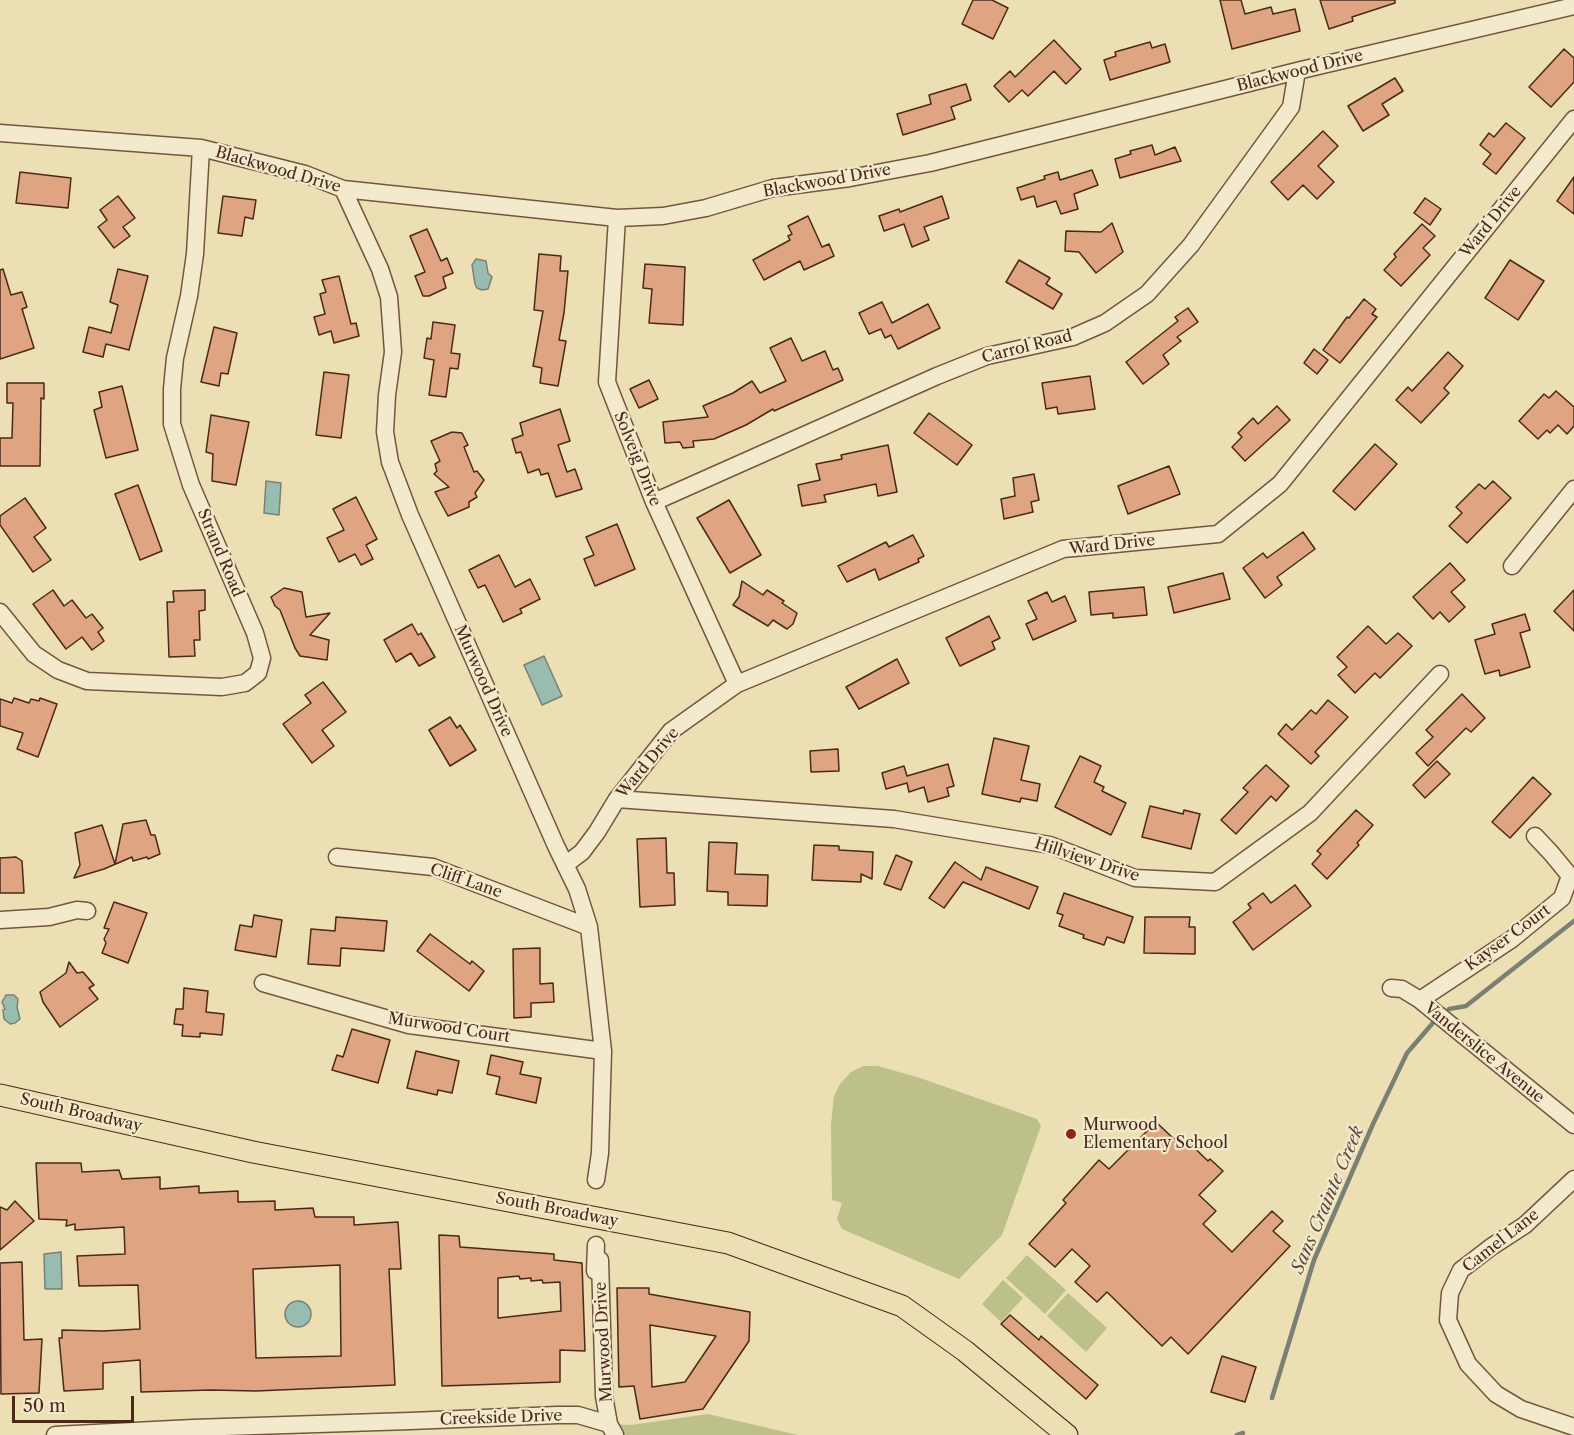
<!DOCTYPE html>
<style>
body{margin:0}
#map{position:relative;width:1574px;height:1435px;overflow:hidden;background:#ecdfb3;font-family:"Libre Caslon Text",serif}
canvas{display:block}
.scale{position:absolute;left:12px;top:1396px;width:122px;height:27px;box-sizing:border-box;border:3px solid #4b2818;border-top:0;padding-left:8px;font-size:18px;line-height:21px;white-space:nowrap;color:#4b2818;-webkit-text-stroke:4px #f3eace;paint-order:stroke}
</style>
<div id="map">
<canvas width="1574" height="1435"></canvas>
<div class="scale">50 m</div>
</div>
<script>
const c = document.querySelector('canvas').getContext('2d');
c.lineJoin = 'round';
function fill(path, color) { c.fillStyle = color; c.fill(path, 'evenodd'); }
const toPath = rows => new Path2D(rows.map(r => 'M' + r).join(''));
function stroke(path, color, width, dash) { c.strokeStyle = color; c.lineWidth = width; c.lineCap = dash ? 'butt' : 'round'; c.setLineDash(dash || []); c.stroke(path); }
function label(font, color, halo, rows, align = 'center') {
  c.font = font + ' "Libre Caslon Text",serif'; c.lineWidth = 4.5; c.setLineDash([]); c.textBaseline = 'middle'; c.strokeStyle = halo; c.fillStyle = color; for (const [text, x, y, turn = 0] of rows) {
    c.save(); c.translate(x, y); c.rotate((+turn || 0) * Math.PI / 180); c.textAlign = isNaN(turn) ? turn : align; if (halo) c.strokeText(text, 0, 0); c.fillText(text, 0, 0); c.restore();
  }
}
fill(toPath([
 [863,1066,878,1066,920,1078,1037,1119,1041,1126,1002,1235,959,1279,842,1229,837,1219,842,1203,832,1200,831,1125,834,1096,840,1084,851,1072],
 [1027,1255,1066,1290,1045,1314,1006,1278],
 [1003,1280,1023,1298,1001,1322,982,1304],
 [1068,1293,1107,1328,1086,1352,1047,1316],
 [708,1414,798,1435,615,1435,609,1424,631,1425]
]), '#bdc089');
const water = toPath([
 [476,259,486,261,488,273,492,277,488,289,482,290,477,288,475,284,472,265,476,259],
 [266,481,281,483,279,515,264,513,266,481],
 [544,656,562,696,542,705,524,665,544,656],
 [6,995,14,995,18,999,17,1007,20,1019,15,1023,10,1024,4,1019,3,1010,5,1009,2,1002,6,995],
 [61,1252,62,1289,45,1289,44,1254,61,1252],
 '285 1314a13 13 0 1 1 26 0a13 13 0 1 1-26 0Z'
]);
fill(water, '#99bcb1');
stroke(water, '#7a8174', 1.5);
stroke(toPath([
 [1449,1009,1466,1006,1574,921],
 [1272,1398,1314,1260,1373,1124,1407,1053,1432,1024],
 [1237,1435,1243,1433]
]), '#7a8174', 4.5);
const building = toPath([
 [973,0,992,0,1008,8,993,39,962,24,973,0],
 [1220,0,1241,0,1245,14,1271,7,1273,14,1295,9,1300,31,1232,49,1220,0],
 [1320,0,1395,0,1395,3,1352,17,1353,21,1329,29,1320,0],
 [1054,40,1081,69,1066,84,1054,71,1028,96,1022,90,1009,102,994,86,1010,71,1015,77,1054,40],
 [1150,42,1152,48,1165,44,1170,62,1110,80,1104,60,1116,56,1115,52,1150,42],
 [1564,49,1574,58,1574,82,1551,107,1529,87,1564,49],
 [1395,78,1403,91,1382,104,1389,115,1363,131,1348,106,1395,78],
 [966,84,971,100,951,107,955,119,903,135,897,114,931,104,929,95,966,84],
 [1506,123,1525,138,1496,174,1483,164,1491,154,1480,145,1489,133,1494,137,1506,123],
 [1323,131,1338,146,1318,166,1334,182,1317,199,1303,185,1288,200,1271,182,1323,131],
 [1152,145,1155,155,1175,147,1181,161,1120,178,1115,159,1131,154,1130,151,1152,145],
 [1092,170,1098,185,1074,194,1078,209,1061,214,1056,201,1037,207,1034,196,1021,200,1017,188,1045,179,1044,176,1058,172,1060,180,1092,170],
 [20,172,71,178,68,208,16,203,20,172],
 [1574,177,1574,214,1557,201,1574,177],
 [118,196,135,218,123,227,130,236,114,248,98,227,107,220,100,210,118,196],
 [223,196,256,200,253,219,245,217,242,236,218,233,223,196],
 [942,196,949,218,924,227,929,240,912,247,904,224,884,231,879,216,899,209,900,212,942,196],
 [1425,198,1441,209,1430,225,1414,213,1425,198],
 [808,216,822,247,829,244,834,256,804,270,800,261,764,280,753,260,790,240,788,236,792,234,788,226,808,216],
 [1112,223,1123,252,1096,273,1079,252,1065,251,1066,231,1101,232,1112,223],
 [1422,224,1435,236,1423,248,1430,255,1401,286,1384,270,1396,257,1394,254,1422,224],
 [427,229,441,261,447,258,453,273,443,277,446,288,429,296,423,296,415,276,425,272,410,236,427,229],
 [539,254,561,256,560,271,568,271,564,313,559,340,566,341,558,386,540,383,542,368,533,366,543,311,534,310,539,254],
 [1019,260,1050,278,1046,284,1062,294,1053,309,1006,282,1019,260],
 [1510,260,1544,281,1518,320,1485,298,1510,260],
 [645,264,685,267,683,325,649,323,652,289,643,288,645,264],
 [3,269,11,295,22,292,27,307,22,309,34,348,0,359,0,270,3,269],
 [118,269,148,276,129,350,106,344,103,357,83,352,89,327,111,333,118,305,110,302,118,269],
 [339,276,351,324,356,323,359,336,334,343,331,331,319,335,314,317,325,314,320,294,326,292,322,280,339,276],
 [1364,299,1376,309,1372,314,1377,317,1340,363,1323,350,1347,317,1349,318,1364,299],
 [882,302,892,323,928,304,940,328,898,349,891,335,885,338,881,329,869,334,859,313,882,302],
 [1188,308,1198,322,1177,337,1181,341,1163,355,1169,364,1143,384,1126,362,1178,321,1175,317,1188,308],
 [433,322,455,325,451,353,460,354,458,369,450,368,446,397,429,395,434,360,424,358,427,338,431,339,433,322],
 [214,327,237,333,228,374,221,373,219,386,201,382,214,327],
 [791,338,802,361,825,351,833,370,838,368,843,380,774,411,773,409,746,425,714,439,693,441,694,447,683,448,680,442,665,443,663,422,708,417,703,406,733,393,752,381,760,393,786,381,770,348,791,338],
 [1314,349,1328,360,1317,374,1304,363,1314,349],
 [1448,352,1463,366,1444,388,1449,393,1421,423,1396,400,1408,387,1412,391,1448,352],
 [324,372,349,375,341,438,316,435,324,372],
 [1090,376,1095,409,1058,414,1057,407,1046,409,1042,383,1090,376],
 [649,380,658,399,639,408,630,389,649,380],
 [7,383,44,383,44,399,41,398,40,466,0,466,0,438,12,438,13,403,7,403,7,383],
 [122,386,138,450,106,458,94,410,102,407,99,392,122,386],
 [1556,391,1574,407,1574,426,1567,434,1558,425,1550,433,1547,430,1538,439,1519,421,1544,394,1549,398,1556,391],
 [1277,406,1290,420,1245,461,1232,447,1242,437,1238,433,1253,418,1258,424,1277,406],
 [560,409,570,441,558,445,567,472,575,469,582,489,556,497,548,473,541,475,539,469,528,473,521,452,516,453,512,439,523,435,520,423,560,409],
 [929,413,972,445,957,465,914,433,929,413],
 [211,415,249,422,236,485,212,481,213,454,206,452,211,415],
 [452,432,462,433,468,445,464,447,474,472,477,471,484,480,475,493,477,497,469,502,469,507,448,516,435,492,449,487,434,474,437,471,435,464,440,461,431,441,452,432],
 [1375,444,1397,464,1355,510,1333,491,1375,444],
 [888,445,897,492,878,496,876,484,824,495,826,502,802,506,798,485,820,480,816,464,842,459,841,455,888,445],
 [1169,466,1180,494,1128,514,1118,486,1169,466],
 [1034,474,1039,500,1031,502,1033,512,1004,519,1001,499,1015,496,1013,478,1034,474],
 [1493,481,1511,498,1467,543,1449,526,1462,513,1456,507,1479,484,1485,489,1493,481],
 [138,485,162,551,140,560,115,494,138,485],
 [356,497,377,539,366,545,373,559,361,565,355,554,339,562,327,538,344,530,333,509,356,497],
 [25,498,46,528,34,537,51,560,33,572,0,525,0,516,25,498],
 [729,500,761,555,730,573,697,518,729,500],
 [617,524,635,569,595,586,584,559,594,555,586,537,617,524],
 [1303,532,1315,549,1277,577,1282,585,1265,598,1243,568,1263,553,1267,558,1303,532],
 [913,535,924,556,918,559,919,562,879,580,875,569,847,582,838,566,886,542,889,547,913,535],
 [499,555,515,587,530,579,540,599,520,609,522,613,503,622,485,585,478,588,469,570,499,555],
 [1450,563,1465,580,1451,592,1465,607,1449,622,1440,612,1433,619,1413,597,1450,563],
 [1223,573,1230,599,1174,613,1168,587,1223,573],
 [742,581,763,595,767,590,784,601,782,603,797,613,793,624,787,629,773,620,768,626,733,605,739,597,742,581],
 [1144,587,1147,615,1113,618,1113,613,1091,615,1089,592,1144,587],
 [284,588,302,592,306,617,330,613,310,635,329,640,327,660,300,656,295,648,280,610,275,606,271,597,284,588],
 [53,590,64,606,72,600,86,618,92,614,103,628,98,632,104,641,92,650,82,637,66,649,33,604,53,590],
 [205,590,205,610,199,611,200,640,194,640,195,656,169,657,167,602,174,602,173,591,205,590],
 [1574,590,1574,631,1554,611,1574,590],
 [1047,592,1052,602,1065,596,1076,621,1033,640,1026,624,1037,619,1028,601,1047,592],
 [1525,614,1530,630,1520,633,1530,667,1500,676,1499,670,1485,674,1475,640,1495,634,1492,624,1525,614],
 [989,616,1000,638,992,642,995,649,960,666,946,638,989,616],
 [412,624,418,635,421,633,435,657,419,666,411,653,396,662,384,640,412,624],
 [1368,626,1386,644,1398,633,1412,646,1380,678,1375,673,1355,693,1338,675,1347,667,1337,657,1368,626],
 [897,659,909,683,859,709,846,687,897,659],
 [323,682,346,712,322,730,334,746,312,763,283,724,311,703,305,695,323,682],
 [1462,694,1485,718,1471,732,1466,728,1428,766,1416,753,1433,737,1426,730,1462,694],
 [14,698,29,703,31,699,39,701,40,698,57,704,38,757,17,749,23,733,0,726,0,699,12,703,14,698],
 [1328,700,1348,717,1315,752,1319,756,1311,764,1278,734,1286,724,1292,730,1311,710,1316,714,1328,700],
 [450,717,457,728,460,725,476,750,450,766,429,730,450,717],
 [994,738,1029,746,1021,780,1040,784,1037,801,1021,798,1020,802,982,794,994,738],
 [838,749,839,771,811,772,810,751,838,749],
 [1080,756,1101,766,1094,782,1104,787,1102,791,1126,803,1111,835,1055,807,1080,756],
 [1437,761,1450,774,1425,798,1413,785,1437,761],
 [948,764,954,786,947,788,949,796,928,802,924,787,909,792,907,783,886,789,882,773,904,766,907,776,948,764],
 [1266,765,1289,786,1276,801,1271,796,1236,834,1221,820,1248,792,1243,788,1266,765],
 [1533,777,1551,794,1510,838,1492,822,1533,777],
 [1150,806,1183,814,1184,810,1200,814,1191,849,1142,837,1150,806],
 [1356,810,1373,825,1357,843,1359,845,1327,879,1312,864,1321,854,1317,851,1356,810],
 [146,820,151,835,155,835,160,854,148,859,147,857,133,861,132,857,104,869,74,878,80,865,75,833,102,825,115,864,123,824,146,820],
 [666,838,667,873,674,873,675,905,640,907,637,839,666,838],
 [709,842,737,843,735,874,768,875,767,906,728,905,728,892,707,891,709,842],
 [814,845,839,846,839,850,873,852,872,879,861,874,861,882,812,880,814,845],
 [896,855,912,862,901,890,884,884,896,855],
 [16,857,22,861,24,893,0,893,0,858,16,857],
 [955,862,981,880,986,867,1038,887,1029,909,963,882,944,908,929,898,955,862],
 [1295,885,1311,906,1253,950,1233,922,1251,908,1248,904,1263,893,1271,903,1295,885],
 [1064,893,1133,917,1124,943,1107,937,1104,945,1083,938,1084,935,1059,926,1063,915,1057,913,1064,893],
 [114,902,147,913,128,963,102,953,106,943,104,939,109,929,104,928,114,902],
 [254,915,282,920,276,957,235,950,240,925,252,927,254,915],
 [336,917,387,921,384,951,341,948,340,966,308,964,311,929,335,931,336,917],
 [1145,917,1190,917,1189,927,1195,927,1195,954,1144,953,1145,917],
 [430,934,470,964,472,961,484,971,469,991,417,951,430,934],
 [540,948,540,984,553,983,554,1002,531,1003,531,1017,514,1018,513,949,540,948],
 [69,962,77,973,83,972,94,985,89,988,98,999,60,1027,43,1002,40,992,66,973,69,962],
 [184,988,208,991,206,1012,224,1014,222,1035,200,1033,200,1037,182,1036,183,1025,174,1024,176,1009,183,1009,184,988],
 [352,1029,390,1040,378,1083,332,1070,337,1055,343,1057,352,1029],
 [416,1051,459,1061,452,1093,438,1090,437,1095,407,1088,416,1051],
 [491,1055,523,1062,520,1074,541,1078,536,1103,496,1094,500,1077,487,1074,491,1055],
 [1156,1122,1174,1139,1180,1134,1208,1161,1210,1159,1223,1171,1199,1195,1216,1211,1203,1224,1232,1252,1272,1211,1283,1221,1273,1231,1290,1246,1188,1354,1171,1337,1162,1346,1107,1292,1097,1302,1075,1282,1090,1266,1072,1249,1055,1267,1029,1244,1066,1203,1063,1200,1099,1160,1109,1169,1156,1122],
 [36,1163,81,1163,82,1172,119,1170,122,1179,160,1177,160,1189,199,1186,199,1193,238,1191,238,1202,275,1201,275,1210,313,1208,315,1217,354,1217,354,1225,398,1222,401,1269,389,1269,395,1385,256,1391,211,1390,141,1392,140,1360,103,1363,103,1389,64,1391,59,1338,62,1338,62,1330,103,1331,140,1329,138,1285,79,1286,77,1256,125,1254,124,1227,75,1230,75,1224,66,1226,67,1220,39,1219,36,1163],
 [340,1265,341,1356,256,1358,253,1269,340,1265],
 [15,1201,34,1221,0,1250,0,1207,7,1210,15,1201],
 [439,1235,459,1236,460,1247,554,1254,554,1260,582,1263,585,1351,560,1350,560,1382,442,1386,439,1235],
 [519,1276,520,1279,531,1278,531,1281,542,1280,543,1283,560,1282,561,1311,498,1318,498,1278,519,1276],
 [22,1262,24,1340,42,1339,39,1393,1,1394,0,1263,22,1262],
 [617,1288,649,1288,649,1294,750,1312,749,1341,703,1409,640,1419,634,1386,619,1387,617,1288],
 [650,1325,716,1336,685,1382,652,1387,650,1325],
 [1010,1315,1039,1340,1041,1336,1098,1385,1086,1399,1001,1324,1010,1315],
 [1222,1356,1256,1367,1245,1402,1211,1392,1222,1356]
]);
fill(building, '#dfa582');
stroke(building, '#4b2818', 1.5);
const minor = toPath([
 [0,133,201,148,305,174,343,189,617,218,663,216,706,208,773,188,850,178,930,163,1297,71,1574,6],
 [343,189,380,269,389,297,393,352,387,395,385,432,390,462,410,515,556,846,577,889,589,927,603,1051,600,1153,596,1180],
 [617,218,607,382,654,502,737,684],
 [654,502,937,376,987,356,1073,337,1105,323,1147,294,1191,245,1291,107,1297,71],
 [1512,566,1574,489],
 [0,612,34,654,58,670,87,681,222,687,245,683,258,673,262,658,255,633,191,485,172,424,172,389,175,358,189,296,195,254,201,148],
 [617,799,894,819,1050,845,1135,878,1215,882,1310,813,1440,674],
 [337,857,433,867,589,927],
 [565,865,582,852,597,832,617,799,671,731,737,684,1063,549,1218,534,1280,484,1574,119],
 [0,920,49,917,77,910,87,911],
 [263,983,409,1025,603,1051],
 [1391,988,1402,989,1420,1000,1574,1125],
 [1420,1000,1512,939,1562,898,1570,876,1551,853,1535,836],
 [1574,1179,1525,1225,1491,1247,1461,1270,1450,1293,1448,1320,1468,1364,1496,1394,1521,1409,1574,1427],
 [600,1260,604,1396,609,1424],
 [595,1271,596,1245],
 [55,1435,193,1428,410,1421,557,1415,578,1415,609,1424,615,1435]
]);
const major = toPath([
 [0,1095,253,1152,728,1243,902,1306,965,1351,1067,1435]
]);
stroke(minor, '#73563f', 19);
stroke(major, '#4b2818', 23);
stroke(minor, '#f3eace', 16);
stroke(major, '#ecdfb3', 21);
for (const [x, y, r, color] of [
 [1071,1134,6,"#8f2418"]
]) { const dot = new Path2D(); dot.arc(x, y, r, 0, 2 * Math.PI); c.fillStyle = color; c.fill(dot); stroke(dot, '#f3eace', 2); }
label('16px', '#4b2818', '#f3eace', [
 ["Blackwood Drive",1300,71,-14],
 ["Blackwood Drive",278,170,16],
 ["Blackwood Drive",827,181,-10],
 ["Ward Drive",1491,222,-51],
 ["Carrol Road",1027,347,-14],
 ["Solveig Drive",637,459,68],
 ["Ward Drive",1112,545,-6],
 ["Strand Road",220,553,67],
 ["Murwood Drive",483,681,66],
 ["Ward Drive",648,763,-50],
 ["Hillview Drive",1087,860,18],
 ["Cliff Lane",466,881,19],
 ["Kayser Court",1508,938,-36],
 ["Murwood Court",449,1028,9],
 ["Vanderslice Avenue",1484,1053,39],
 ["South Broadway",81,1113,13],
 ["South Broadway",557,1210,11],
 ["Camel Lane",1501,1241,-38],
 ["Murwood Drive",604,1342,-93],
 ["Creekside Drive",501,1418,-2]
]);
label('16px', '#4b2818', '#f3eace', [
 ["Murwood",1083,1125],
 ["Elementary School",1083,1143]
], 'left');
label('italic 18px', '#5e4d3e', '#f3eace', [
 ["Sans Crainte Creek",1328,1200,-67]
]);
</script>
